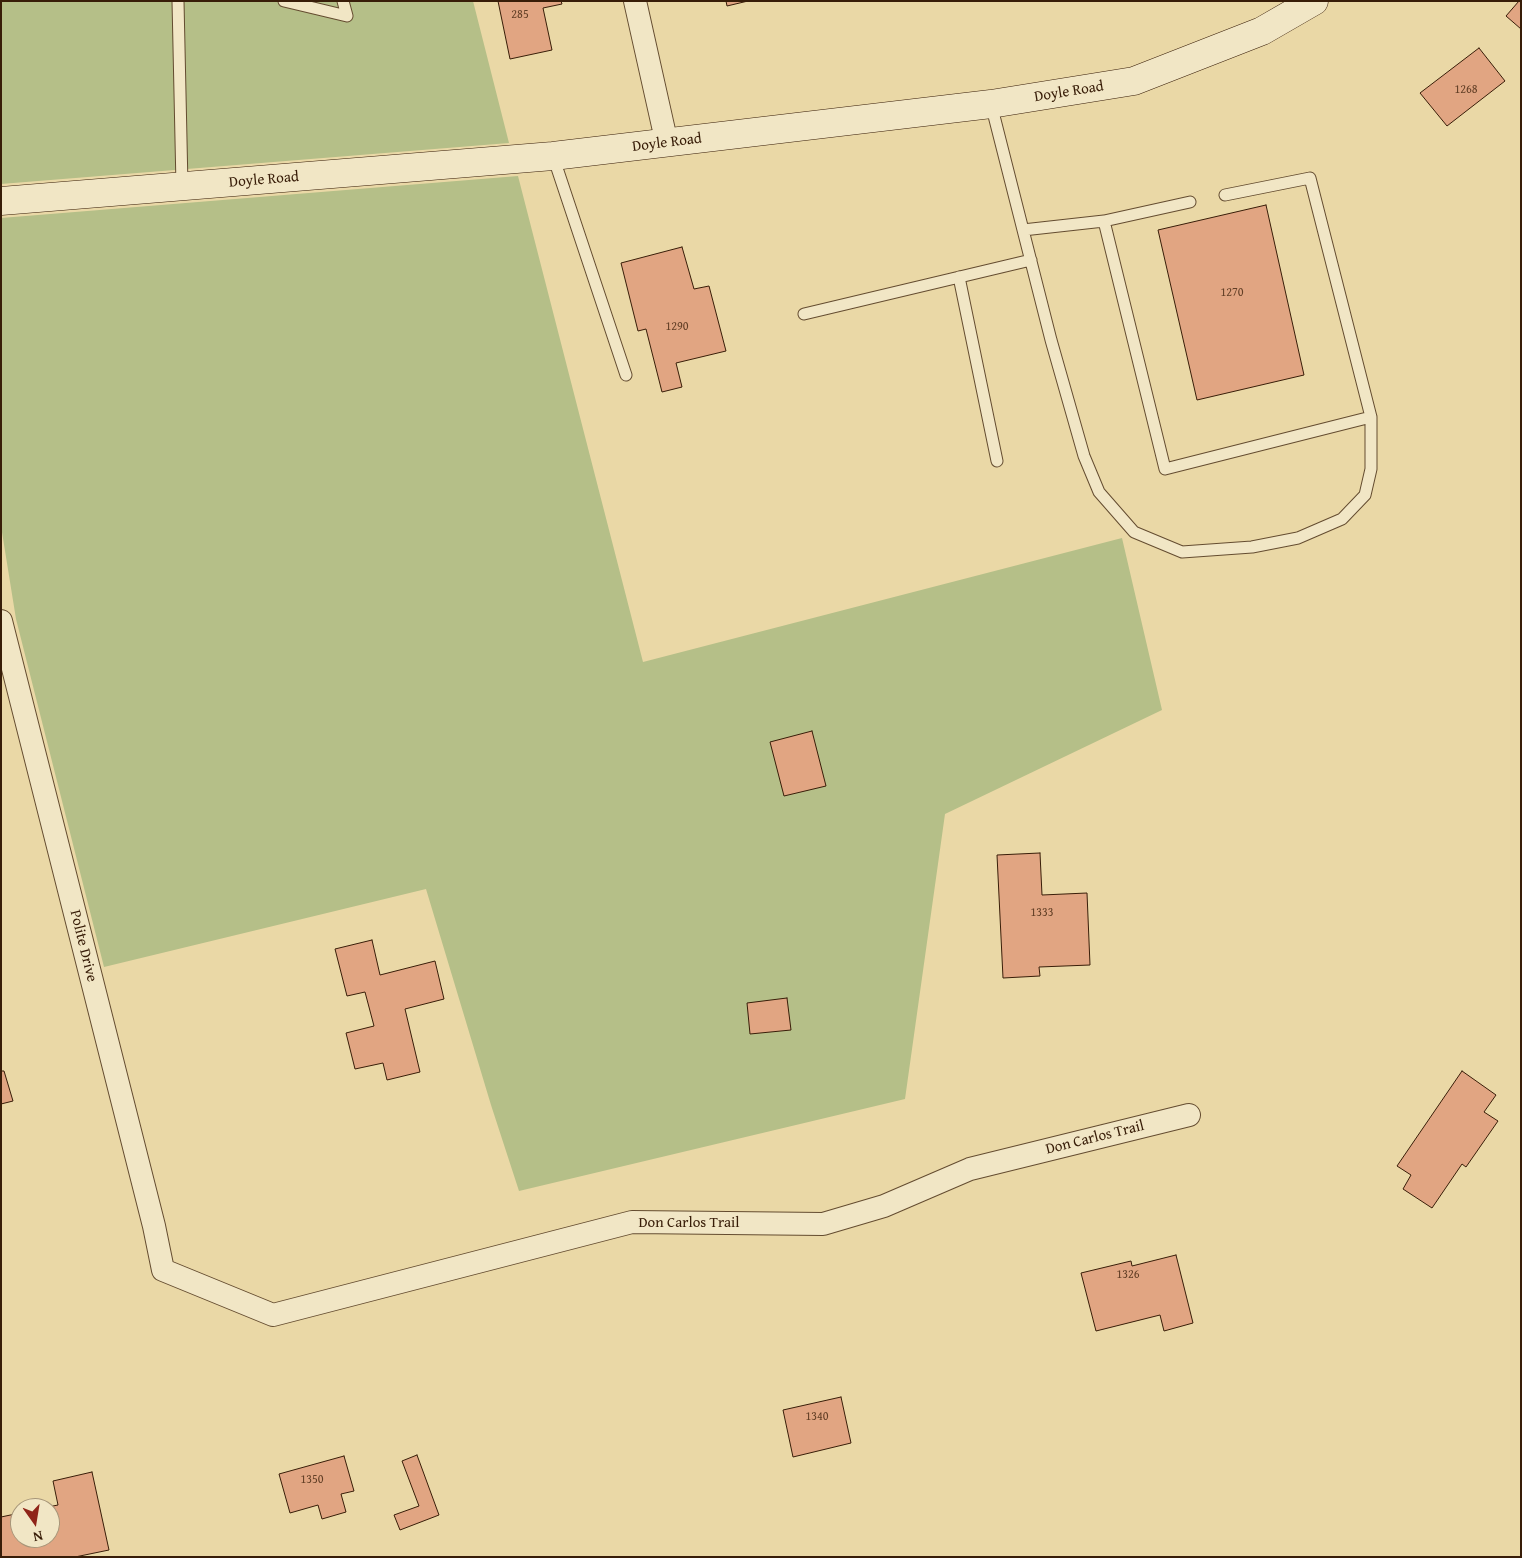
<!DOCTYPE html>
<style>
body{margin:0}
#map{position:relative;width:1522px;height:1558px;overflow:hidden;background:#ead8a6;font-family:"Gentium Book Plus",serif}
canvas{display:block}
.frame{position:absolute;inset:0;border:2px solid #381d08;pointer-events:none}
.north{position:absolute;left:10px;top:1498px;width:50px;height:50px;box-sizing:border-box;background:#f1e6c5;border:1px solid #a79679;border-radius:50%;rotate:167deg;font-size:14px;font-weight:700;line-height:20px;text-align:center;color:#381d08}
.north::after{content:'';display:block;margin:auto;width:18px;height:22px;background:#8f2418;clip-path:polygon(50% 0,100% 100%,50% 72%,0 100%)}
</style>
<div id="map">
<canvas width="1522" height="1558"></canvas>
<div class="frame"></div>
<div class="north">N</div>
</div>
<script>
const c = document.querySelector('canvas').getContext('2d');
c.lineJoin = 'round';
function fill(path, color) { c.fillStyle = color; c.fill(path, 'evenodd'); }
const toPath = rows => new Path2D(rows.map(r => 'M' + r).join(''));
function stroke(path, color, width, dash) { c.strokeStyle = color; c.lineWidth = width; c.lineCap = dash ? 'butt' : 'round'; c.setLineDash(dash || []); c.stroke(path); }
function label(font, color, halo, rows, align = 'center') {
  c.font = font + ' "Gentium Book Plus",serif'; c.lineWidth = 5; c.setLineDash([]); c.textBaseline = 'middle'; c.strokeStyle = halo; c.fillStyle = color; for (const [text, x, y, turn = 0] of rows) {
    c.save(); c.translate(x, y); c.rotate((+turn || 0) * Math.PI / 180); c.textAlign = isNaN(turn) ? turn : align; if (halo) c.strokeText(text, 0, 0); c.fillText(text, 0, 0); c.restore();
  }
}
fill(toPath([
 [1,1,473,1,509,143,1,184],
 [518,176,643,662,1122,538,1162,710,945,814,905,1099,519,1191,491,1105,426,889,104,967,16,619,1,526,1,218]
]), '#b5bf88');
const building = toPath([
 [498,1,561,1,562,4,543,8,552,50,510,59,498,1],
 [726,1,748,1,727,6,726,1],
 [1519,1,1521,1,1521,29,1506,16,1519,1],
 [1479,48,1505,81,1447,126,1420,93,1479,48],
 [1266,205,1304,375,1197,400,1158,230,1266,205],
 [682,247,694,289,709,286,726,351,676,363,682,387,662,392,646,329,638,331,621,263,682,247],
 [812,731,826,786,784,796,770,742,812,731],
 [1040,853,1042,895,1087,893,1090,965,1039,967,1040,976,1003,978,997,855,1040,853],
 [372,940,380,975,435,961,444,999,405,1009,420,1072,387,1080,383,1063,355,1069,346,1033,374,1026,365,992,347,996,335,949,372,940],
 [787,998,791,1030,750,1034,747,1003,787,998],
 [1,1071,4,1071,13,1101,1,1104,1,1071],
 [1462,1071,1496,1095,1484,1112,1498,1121,1466,1167,1462,1164,1432,1208,1403,1189,1411,1175,1397,1166,1462,1071],
 [1176,1255,1193,1323,1164,1331,1160,1315,1096,1331,1081,1273,1131,1261,1132,1266,1176,1255],
 [841,1397,851,1443,793,1457,783,1410,841,1397],
 [417,1455,439,1515,400,1530,394,1515,419,1506,402,1461,417,1455],
 [344,1456,354,1491,341,1494,346,1512,322,1519,318,1505,290,1513,279,1474,344,1456],
 [92,1472,109,1550,75,1557,1,1557,1,1517,20,1513,20,1538,50,1538,50,1508,43,1508,58,1505,53,1481,92,1472]
]);
fill(building, '#e1a582');
stroke(building, '#381d08', 1);
const service = toPath([
 [178,1,182,186],
 [284,1,347,16,343,1],
 [991,104,1023,230,1104,221,1190,202],
 [553,156,626,375],
 [1104,221,1165,469,1371,417,1310,178,1225,195],
 [1023,230,1051,340,1084,456,1099,492,1134,532,1182,552,1252,547,1298,538,1342,519,1365,495,1371,469,1371,417],
 [959,277,997,461],
 [804,314,1031,260]
]);
const minor = toPath([
 [635,1,667,144],
 [1,621,154,1226,163,1270,273,1315,632,1222,823,1224,884,1206,970,1169,1189,1115]
]);
const secondary = toPath([
 [1,201,553,156,991,104,1134,81,1262,31,1314,1]
]);
stroke(service, '#644c30', 13);
stroke(minor, '#644c30', 24);
stroke(secondary, '#381d08', 29);
stroke(service, '#f1e6c5', 11);
stroke(minor, '#f1e6c5', 22);
stroke(secondary, '#f1e6c5', 28);
label('12px', '#623f26', null, [
 ["285",520,15],
 ["1268",1466,90],
 ["1270",1232,293],
 ["1290",677,327],
 ["1333",1042,913],
 ["1326",1128,1275],
 ["1340",817,1417],
 ["1350",312,1480]
]);
label('15px', '#381d08', '#f1e6c5', [
 ["Doyle Road",1069,92,-9],
 ["Doyle Road",667,143,-7],
 ["Doyle Road",264,180,-5],
 ["Polite Drive",83,946,76],
 ["Don Carlos Trail",1095,1138,-14],
 ["Don Carlos Trail",689,1223]
]);
</script>
